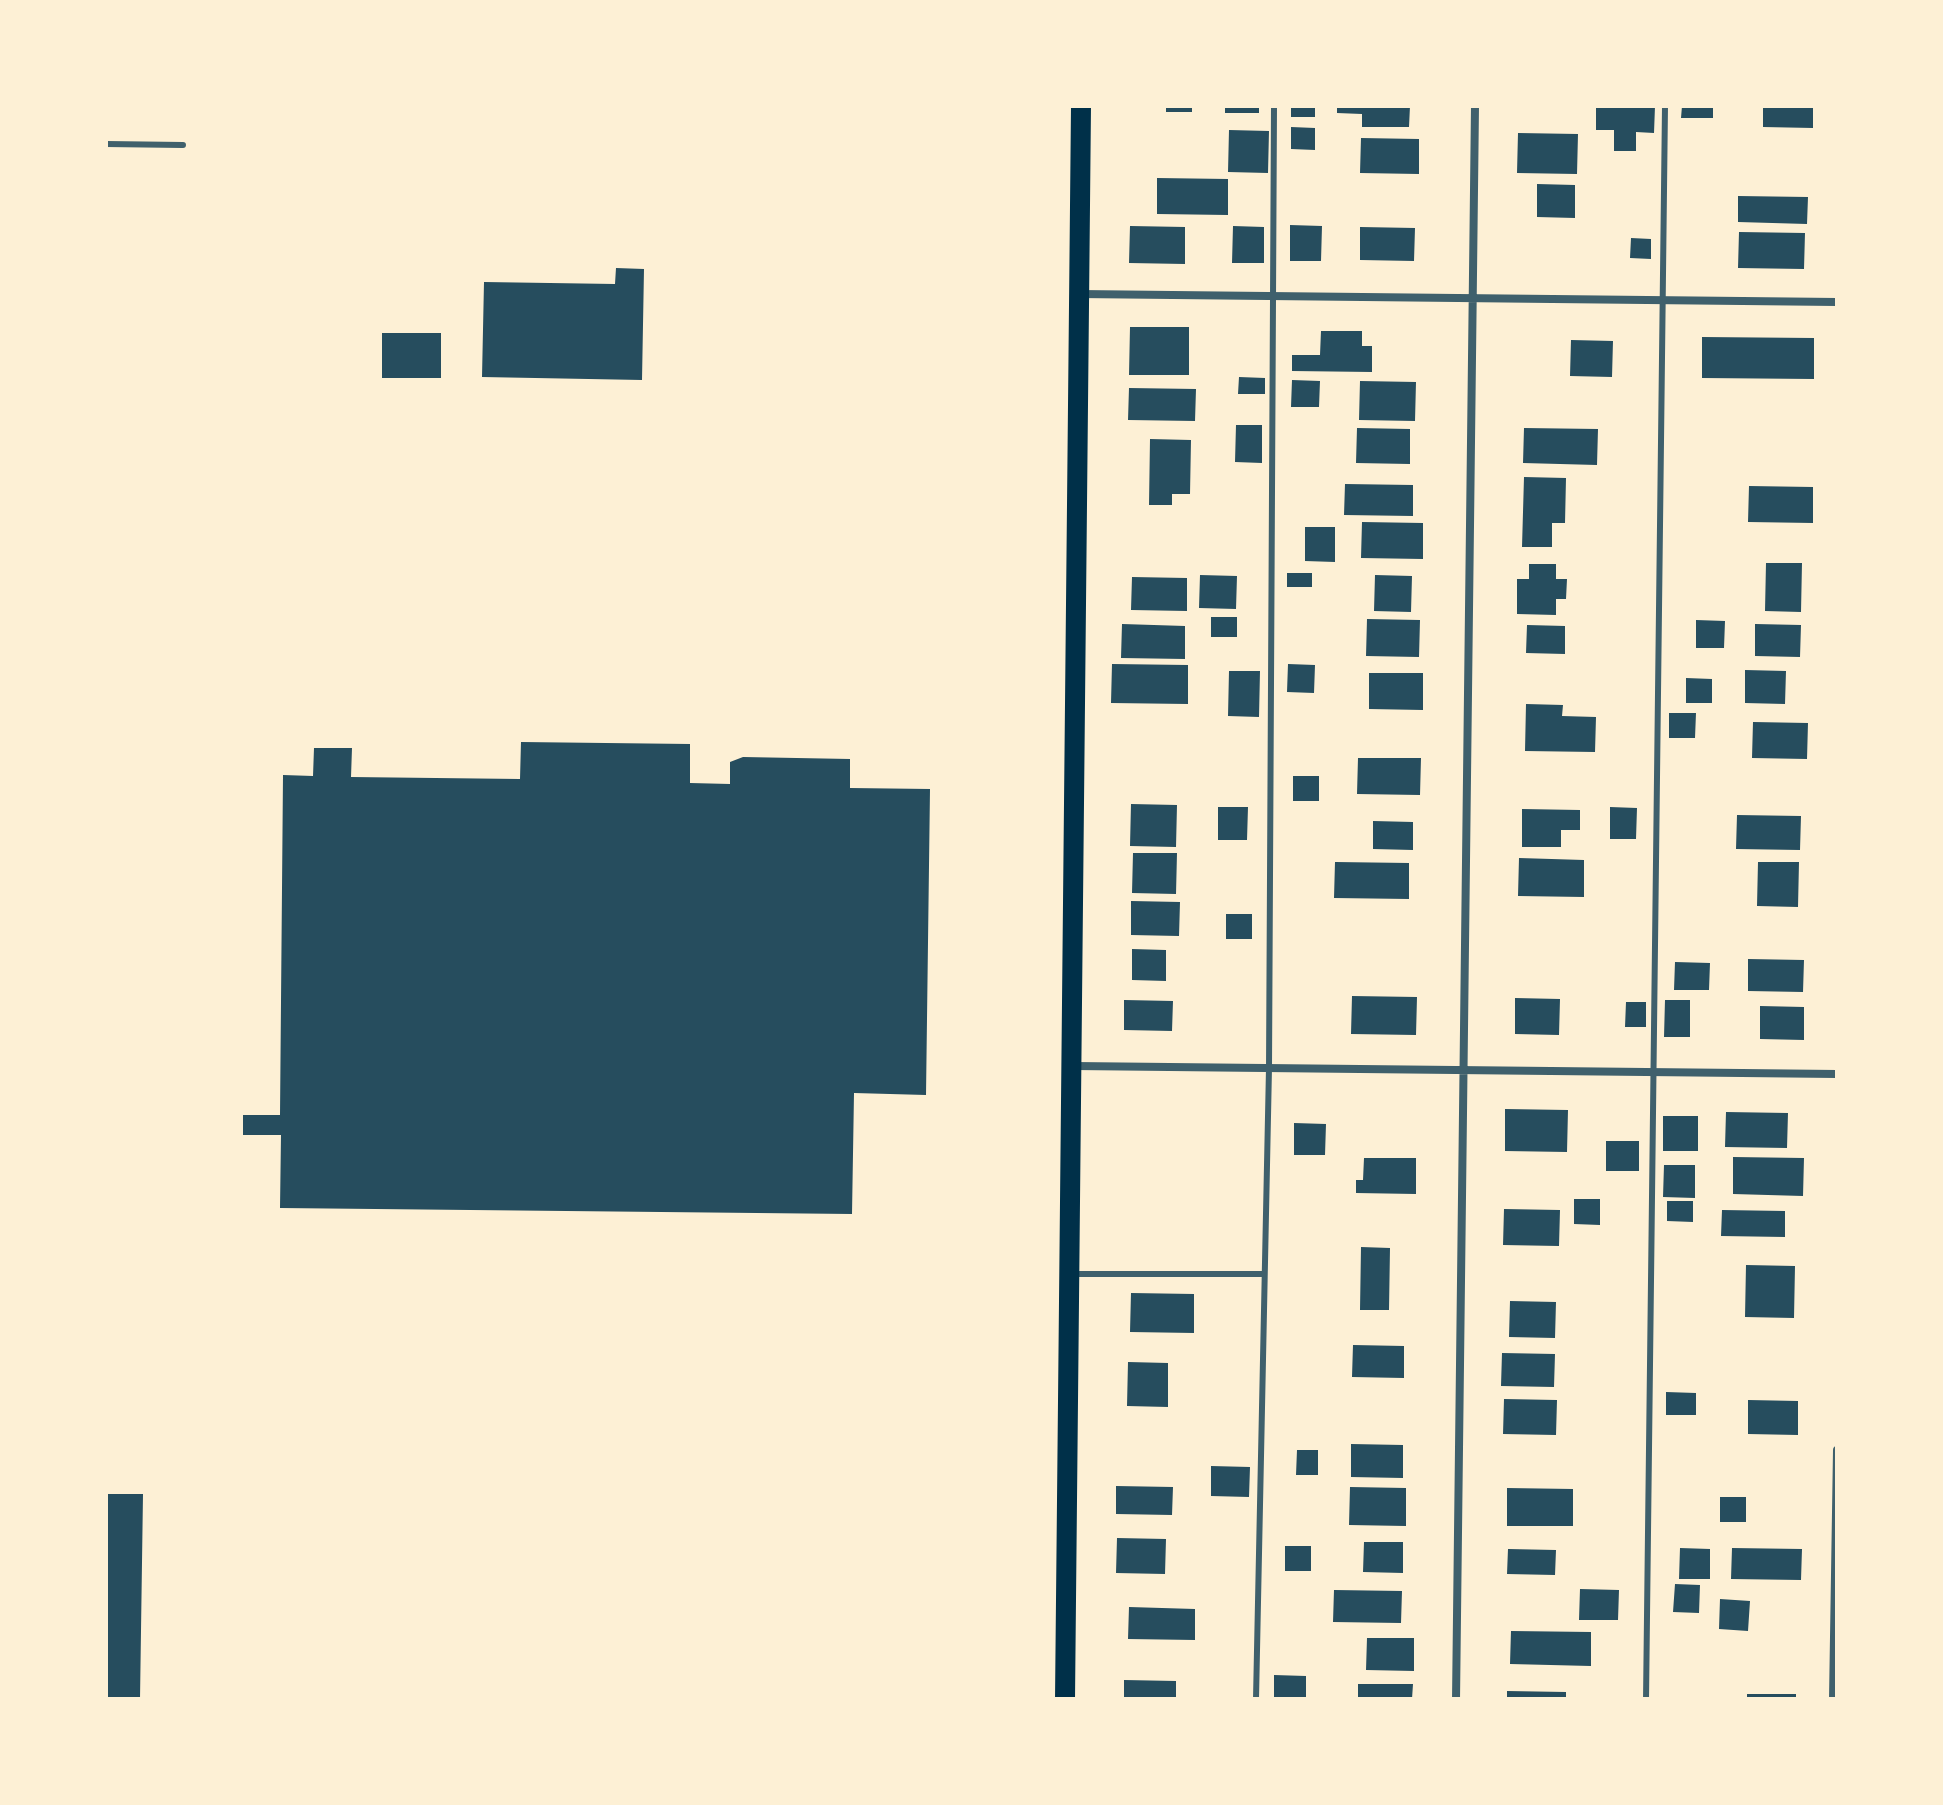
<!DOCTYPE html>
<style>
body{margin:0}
#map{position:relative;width:1943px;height:1805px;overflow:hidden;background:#fdf0d5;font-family:"PT Sans Narrow",sans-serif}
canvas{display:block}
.frame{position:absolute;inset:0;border:108px solid #fdf0d5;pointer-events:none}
</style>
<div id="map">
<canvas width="1943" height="1805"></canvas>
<div class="frame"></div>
</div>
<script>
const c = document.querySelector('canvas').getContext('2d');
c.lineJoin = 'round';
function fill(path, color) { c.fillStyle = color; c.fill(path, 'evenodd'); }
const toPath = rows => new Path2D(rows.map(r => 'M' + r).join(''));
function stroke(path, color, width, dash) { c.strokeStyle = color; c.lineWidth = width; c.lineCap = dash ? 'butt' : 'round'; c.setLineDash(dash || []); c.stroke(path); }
fill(toPath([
 [1166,106,1192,106,1192,112,1166,112],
 [1225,106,1259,106,1259,113,1225,113],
 [1291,106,1315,106,1315,117,1291,117],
 [1337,106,1410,106,1409,127,1362,127,1362,114,1337,113],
 [1596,106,1655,106,1654,133,1636,132,1636,151,1614,151,1614,130,1596,130],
 [1682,106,1713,106,1713,118,1681,118],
 [1763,106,1813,106,1813,128,1763,127],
 [1291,127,1315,128,1315,150,1291,149],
 [1229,130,1269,131,1268,173,1228,172],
 [1518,133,1578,134,1577,174,1517,173],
 [1361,138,1419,139,1419,174,1360,173],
 [1157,178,1228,179,1228,215,1157,214],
 [1537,184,1575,185,1575,218,1537,217],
 [1738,196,1808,197,1807,224,1738,222],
 [1290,225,1322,226,1321,261,1290,261],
 [1130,226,1185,227,1185,264,1129,263],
 [1233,226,1264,227,1264,263,1232,263],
 [1360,227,1415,228,1414,261,1360,260],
 [1739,232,1805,233,1804,269,1738,268],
 [1631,238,1651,239,1651,259,1630,258],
 [616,268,644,269,642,380,482,377,484,282,615,284],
 [1130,327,1189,327,1189,375,1129,375],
 [1321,331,1362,331,1362,346,1372,346,1372,372,1292,371,1292,355,1320,355],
 [382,333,441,333,441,378,382,378],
 [1702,337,1814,338,1814,379,1702,378],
 [1571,340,1613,341,1612,377,1570,376],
 [1239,377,1265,378,1265,394,1238,394],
 [1292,380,1320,381,1319,407,1291,407],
 [1360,381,1416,382,1415,421,1359,420],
 [1129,388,1196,389,1195,421,1128,420],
 [1236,425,1262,425,1262,463,1235,462],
 [1357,428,1410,429,1410,464,1356,463],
 [1524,428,1598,429,1597,465,1523,463],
 [1150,439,1191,440,1190,494,1172,494,1172,505,1149,505],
 [1524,477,1566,478,1565,523,1552,523,1552,547,1522,547],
 [1345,484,1413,485,1413,516,1344,515],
 [1749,486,1813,487,1813,523,1748,522],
 [1362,522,1423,523,1423,559,1361,558],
 [1305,527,1335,527,1335,562,1305,561],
 [1766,563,1802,563,1801,612,1765,611],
 [1529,564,1556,564,1556,579,1567,579,1566,599,1556,599,1556,615,1517,614,1517,579,1529,579],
 [1287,573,1312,573,1312,587,1287,587],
 [1200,575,1237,576,1236,609,1199,608],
 [1375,575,1412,576,1411,612,1374,611],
 [1132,577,1187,578,1187,611,1131,610],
 [1211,617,1237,617,1237,637,1211,637],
 [1367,619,1420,620,1419,657,1366,656],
 [1696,620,1725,621,1724,648,1696,648],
 [1122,624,1185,626,1185,659,1121,658],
 [1755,624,1801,625,1800,657,1755,656],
 [1527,625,1565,626,1565,654,1526,653],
 [1112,664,1188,665,1188,704,1111,703],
 [1288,664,1315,665,1314,693,1287,692],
 [1745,670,1786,671,1785,704,1745,703],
 [1229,671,1260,671,1259,717,1228,716],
 [1369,673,1423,673,1423,710,1369,709],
 [1686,678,1712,679,1712,703,1686,703],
 [1526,704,1563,705,1562,716,1596,717,1595,752,1525,751],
 [1669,713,1696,713,1695,738,1669,738],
 [1753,722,1808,723,1807,759,1752,758],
 [521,742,690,744,690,783,730,784,730,762,743,757,850,759,850,788,930,789,926,1095,854,1093,852,1214,280,1208,281,1135,243,1135,243,1115,280,1115,283,775,313,776,314,748,352,748,351,777,520,779],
 [1358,758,1421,758,1420,795,1357,794],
 [1293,776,1319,776,1319,801,1293,801],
 [1131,804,1177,805,1176,847,1130,846],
 [1218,807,1248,807,1247,840,1218,840],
 [1610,807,1637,808,1636,839,1610,839],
 [1522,809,1580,810,1580,830,1561,830,1561,847,1522,847],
 [1737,815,1801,816,1800,850,1736,849],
 [1373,821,1413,822,1413,850,1373,849],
 [1133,853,1177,853,1176,894,1132,893],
 [1519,858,1584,860,1584,897,1518,896],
 [1335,862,1409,863,1409,899,1334,898],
 [1758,862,1799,862,1798,907,1757,906],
 [1131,901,1180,902,1179,936,1131,935],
 [1226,914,1252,914,1252,939,1226,939],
 [1132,949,1166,950,1166,981,1132,980],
 [1748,959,1804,960,1803,992,1748,991],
 [1675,962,1710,963,1709,990,1674,990],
 [1352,996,1417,997,1416,1035,1351,1034],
 [1515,998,1560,999,1559,1035,1515,1034],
 [1124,1000,1173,1001,1172,1031,1124,1030],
 [1665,1000,1690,1000,1690,1037,1664,1037],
 [1626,1002,1646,1002,1646,1027,1625,1027],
 [1760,1006,1804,1007,1804,1040,1760,1039],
 [1505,1109,1568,1110,1567,1152,1505,1151],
 [1726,1112,1788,1113,1787,1148,1725,1147],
 [1663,1116,1698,1116,1698,1151,1663,1151],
 [1294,1123,1326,1124,1325,1155,1294,1155],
 [1606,1141,1639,1141,1639,1171,1606,1171],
 [1733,1157,1804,1158,1803,1196,1733,1194],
 [1364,1158,1416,1158,1416,1194,1356,1193,1356,1180,1363,1180],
 [1664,1165,1695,1165,1695,1198,1663,1197],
 [1574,1199,1600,1199,1600,1225,1574,1224],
 [1667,1201,1693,1201,1693,1222,1667,1221],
 [1504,1209,1560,1210,1559,1246,1503,1245],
 [1722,1210,1785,1211,1785,1237,1721,1236],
 [1361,1247,1390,1248,1389,1310,1360,1310],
 [1746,1265,1795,1266,1794,1318,1745,1317],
 [1131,1293,1194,1294,1194,1333,1130,1332],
 [1510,1301,1556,1302,1555,1338,1509,1337],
 [1353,1345,1404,1346,1404,1378,1352,1377],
 [1502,1353,1555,1354,1554,1387,1501,1386],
 [1128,1362,1168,1363,1168,1407,1127,1406],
 [1666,1392,1696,1393,1696,1415,1666,1415],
 [1504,1399,1557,1400,1556,1435,1503,1434],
 [1748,1400,1798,1401,1798,1435,1748,1434],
 [1351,1444,1403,1445,1403,1478,1351,1477],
 [1297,1450,1318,1450,1318,1475,1296,1475],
 [1211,1466,1250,1467,1249,1497,1211,1496],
 [1116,1486,1173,1487,1172,1515,1116,1514],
 [1350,1487,1406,1488,1406,1526,1349,1525],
 [1507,1488,1573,1489,1573,1526,1507,1526],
 [106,1494,143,1494,140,1699,106,1699],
 [1720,1497,1746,1497,1746,1522,1720,1522],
 [1117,1538,1166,1539,1165,1574,1116,1573],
 [1364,1542,1403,1542,1403,1573,1363,1572],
 [1285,1546,1311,1546,1311,1571,1285,1571],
 [1680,1548,1710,1549,1710,1579,1679,1579],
 [1732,1548,1802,1549,1801,1580,1731,1579],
 [1508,1549,1556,1550,1555,1575,1507,1574],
 [1675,1584,1700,1585,1699,1613,1673,1612],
 [1580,1589,1619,1590,1618,1620,1579,1620],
 [1334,1590,1402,1591,1401,1623,1333,1622],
 [1720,1599,1750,1601,1748,1631,1719,1629],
 [1129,1607,1195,1609,1195,1640,1128,1639],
 [1511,1631,1591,1632,1591,1666,1510,1664],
 [1367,1638,1414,1638,1414,1671,1366,1670],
 [1274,1675,1306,1676,1306,1699,1274,1699],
 [1124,1680,1176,1681,1176,1699,1124,1699],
 [1358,1684,1413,1684,1412,1699,1358,1699],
 [1507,1691,1566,1692,1566,1699,1507,1699],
 [1747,1694,1796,1694,1796,1699,1747,1699]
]), '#264d5e');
stroke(toPath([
 [106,144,183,145],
 [1072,1274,1264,1274],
 [1256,1699,1269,1068,1274,106],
 [1646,1699,1665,106]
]), '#3f606c', 6);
stroke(toPath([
 [1078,294,1837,302],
 [1074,1066,1837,1074],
 [1456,1699,1475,106],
 [1833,1699,1837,1450]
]), '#3f606c', 8);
stroke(toPath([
 [1065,1699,1081,106]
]), '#003049', 20);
</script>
